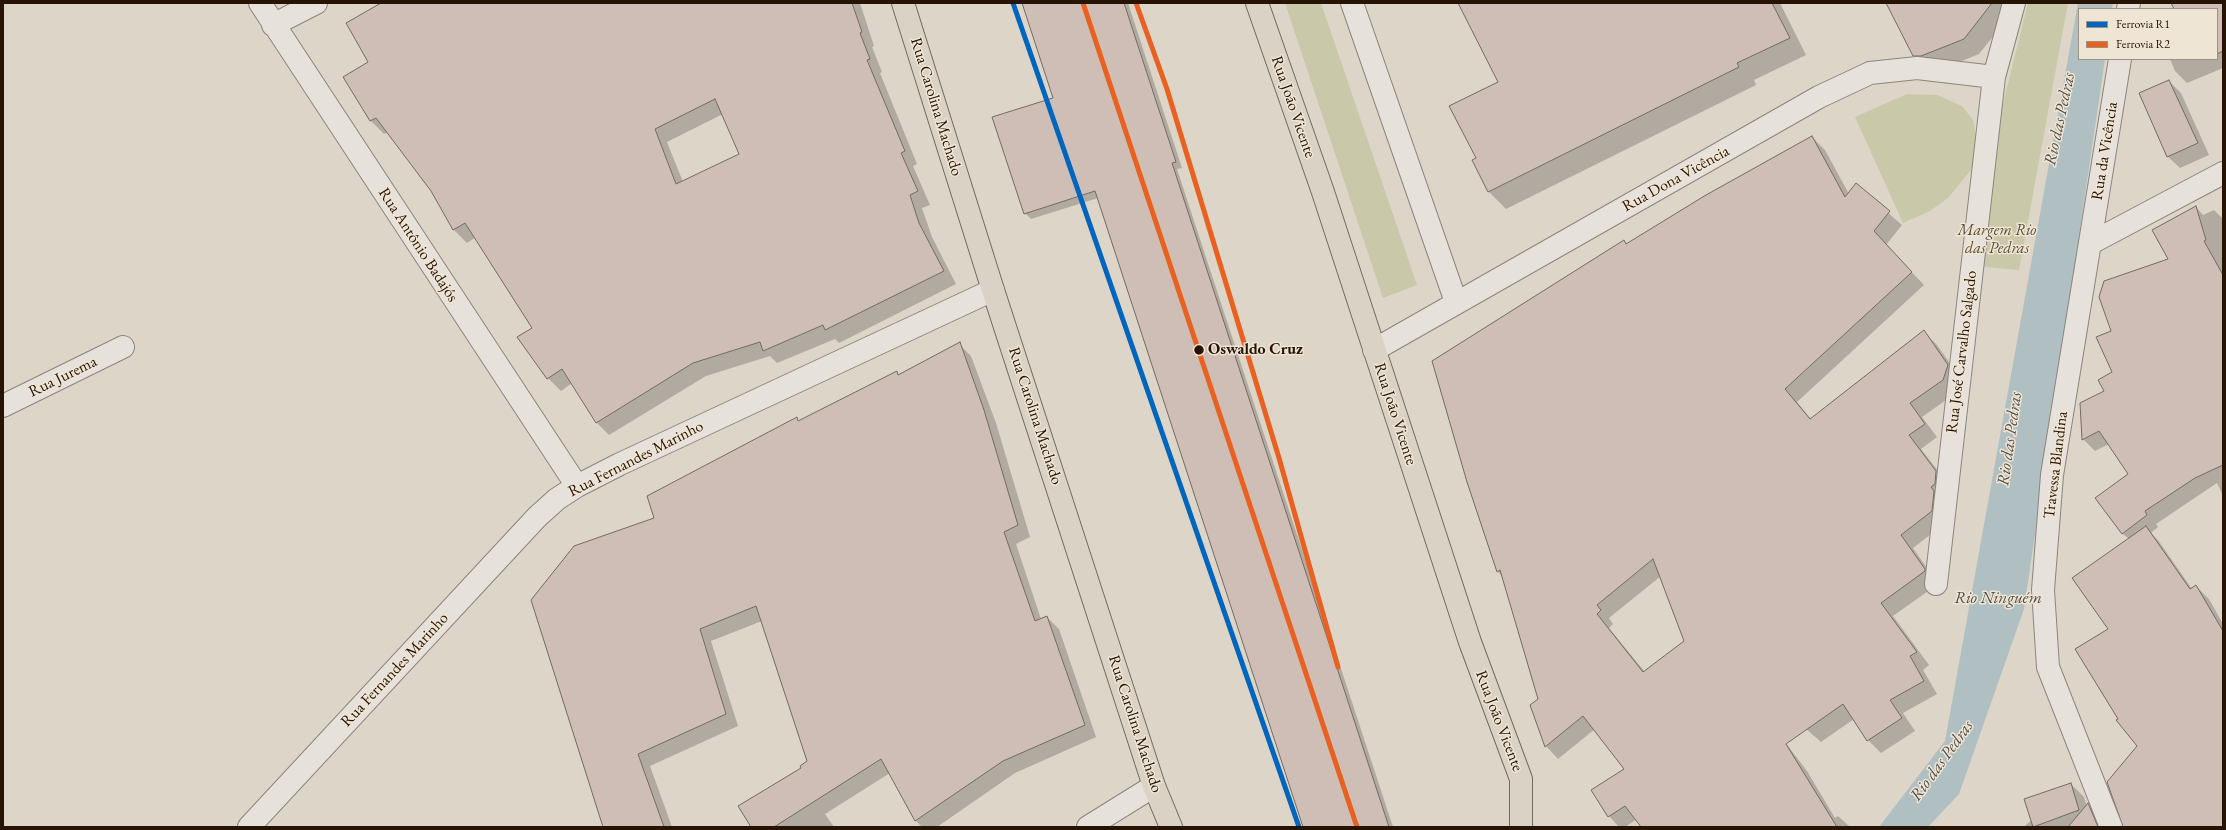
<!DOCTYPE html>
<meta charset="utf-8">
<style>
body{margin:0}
#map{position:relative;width:2226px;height:830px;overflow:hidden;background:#ddd5c8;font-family:"EB Garamond",serif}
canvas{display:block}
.frame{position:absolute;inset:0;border:4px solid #261303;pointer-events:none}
.legend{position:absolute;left:2078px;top:8px;width:140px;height:52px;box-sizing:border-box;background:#efe5d5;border:1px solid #9f9181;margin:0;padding:5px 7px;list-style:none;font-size:12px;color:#261303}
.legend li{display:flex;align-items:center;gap:8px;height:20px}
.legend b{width:20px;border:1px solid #9f9181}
</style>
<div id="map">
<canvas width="2226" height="830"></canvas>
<div class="frame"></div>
<ul class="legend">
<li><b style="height:5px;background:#0065bd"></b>Ferrovia R1</li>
<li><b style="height:5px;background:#e86120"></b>Ferrovia R2</li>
</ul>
</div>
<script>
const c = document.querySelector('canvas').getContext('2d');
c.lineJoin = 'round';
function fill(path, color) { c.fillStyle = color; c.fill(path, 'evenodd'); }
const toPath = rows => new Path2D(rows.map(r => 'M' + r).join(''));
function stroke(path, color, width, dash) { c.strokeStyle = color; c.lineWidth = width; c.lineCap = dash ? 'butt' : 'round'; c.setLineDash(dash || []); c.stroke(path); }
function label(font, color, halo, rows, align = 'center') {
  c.font = font + ' "EB Garamond",serif'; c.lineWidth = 3; c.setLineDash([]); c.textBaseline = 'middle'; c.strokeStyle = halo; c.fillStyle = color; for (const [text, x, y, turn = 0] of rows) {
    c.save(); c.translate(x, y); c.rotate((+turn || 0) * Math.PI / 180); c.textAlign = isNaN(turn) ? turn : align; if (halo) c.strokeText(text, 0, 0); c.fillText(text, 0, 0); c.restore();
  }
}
fill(toPath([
 [1285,3,1321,3,1417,285,1383,298],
 [2028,3,2068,3,2019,270,1963,265],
 [1907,94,1937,95,1962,106,1973,120,1978,149,1971,170,1948,198,1930,211,1903,223,1855,117]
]), '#c9c8a9');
fill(toPath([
 [2078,3,2113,3,2112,9,2079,9,2079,59,2105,59,2024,609,1959,794,1928,827,1879,827,1945,741]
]), '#b0bfc1');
fill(toPath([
 [383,3,860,3,874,46,872,47,882,72,880,73,917,164,913,166,930,205,922,208,932,237,956,284,839,343,835,339,777,363,770,356,706,376,609,435,596,422,572,383,561,391,548,378,533,328,476,237,467,243,454,230,432,191,388,132,384,134,371,121,344,77,369,62],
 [723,114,740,155,683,182,667,142],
 [1023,3,1128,3,1182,168,1177,169,1393,827,1304,827,1098,198,1031,219,1025,213,1055,99],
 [1459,3,1780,3,1806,55,1754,80,1756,85,1506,209,1489,192,1477,158,1500,82],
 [1888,3,2017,3,2003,24,1979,54,1937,71,1930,71,1914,55],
 [2172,3,2223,3,2223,68,2187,83,2175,71,2170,59,2217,59,2217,9,2175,9],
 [2169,81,2181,93,2209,155,2180,168,2167,156],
 [1812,137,1825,150,1849,194,1856,185,1902,225,1886,245,1924,285,1797,402,1811,419,1924,332,1937,345,1961,379,1956,393,1922,417,1937,437,1921,449,1949,485,1944,524,1913,548,1938,584,1893,616,1929,665,1923,670,1937,694,1903,713,1915,731,1881,753,1868,740,1854,719,1821,742,1782,708,1769,721,1807,771,1835,818,1838,816,1850,827,1642,827,1637,819,1625,827,1619,827,1609,816,1626,769,1595,729,1558,759,1546,746,1539,699,1503,577,1498,572,1468,482,1624,241,1627,245],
 [1661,576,1685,641,1645,672,1609,628,1613,624,1609,618],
 [2196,207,2203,215,2214,210,2223,219,2223,496,2217,483,2156,524,2158,527,2151,533,2158,540,2192,589,2196,586,2209,599,2223,624,2223,827,2123,827,2138,746,2119,719,2109,630,2129,539,2122,533,2129,474,2109,444,2095,451,2083,439,2113,373,2112,332,2169,260],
 [959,344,971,356,996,423,1030,537,1016,544,1041,619,1047,617,1059,629,1096,737,1015,773,937,827,922,827,916,821,890,773,825,814,834,827,753,827,809,762,762,621,711,641,738,726,650,766,672,827,604,827,656,519,796,418,800,422,896,372,899,375],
 [2071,784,2084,797,2087,806,2088,805,2101,817,2105,827,2024,827]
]), '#0003');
const building = toPath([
 [381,3,852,3,862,32,860,33,870,59,867,60,905,151,901,153,918,191,910,195,919,223,944,271,825,330,823,325,763,351,760,342,693,363,596,423,562,369,547,379,517,337,532,328,465,223,453,230,431,191,376,118,370,121,343,77,368,62,346,23,381,3],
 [715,99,739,154,676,184,655,129,715,99],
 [1022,3,1124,3,1176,162,1172,163,1389,827,1303,827,1095,191,1024,214,992,117,1053,98,1022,3],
 [1458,3,1772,3,1790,38,1737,63,1739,67,1488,192,1472,160,1476,158,1449,106,1498,82,1458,3],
 [1886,3,1992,3,1964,39,1921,56,1913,56,1886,3],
 [2171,3,2223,3,2223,51,2217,54,2217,9,2174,9,2171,3],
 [2169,80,2198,143,2167,157,2139,93,2169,80],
 [1812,136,1845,197,1856,183,1890,211,1874,231,1912,272,1785,389,1810,419,1924,330,1948,365,1943,380,1910,403,1925,424,1909,435,1936,471,1935,484,1931,487,1934,491,1932,511,1901,535,1925,569,1925,571,1881,603,1917,652,1910,656,1924,681,1890,700,1902,718,1867,741,1843,704,1786,744,1837,827,1641,827,1625,806,1608,817,1591,790,1624,769,1583,716,1545,747,1530,705,1538,699,1500,570,1497,572,1467,482,1432,361,1624,240,1626,244,1706,195,1812,136],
 [1653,559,1684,641,1643,672,1597,614,1601,610,1597,605,1653,559],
 [2196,206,2206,240,2204,241,2223,275,2223,465,2195,478,2145,511,2147,515,2122,534,2095,498,2128,474,2099,431,2082,440,2080,403,2104,391,2098,380,2112,372,2096,337,2111,331,2099,297,2104,281,2168,259,2152,230,2196,206],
 [960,342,984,410,1018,525,1004,532,1035,621,1047,616,1085,725,1003,761,915,821,881,759,774,827,751,827,738,806,801,768,800,766,807,761,756,606,700,629,726,714,638,754,664,827,603,827,531,600,574,546,654,518,647,496,797,417,798,421,897,371,898,375,960,342],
 [2146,526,2190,589,2196,585,2223,631,2223,827,2123,827,2107,782,2137,746,2116,720,2118,719,2075,649,2108,629,2072,578,2146,526],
 [2071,783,2079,810,2033,827,2024,799,2071,783],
 [2088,803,2098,827,2068,827,2088,803]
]);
fill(building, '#cebeb5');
stroke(building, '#726b62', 1);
const minor = toPath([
 [260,3,577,486],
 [1352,3,1456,302],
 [2128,9,2129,3],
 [273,25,316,3],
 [2091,243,2223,173],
 [1374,350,1819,97,1870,73,1917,68,1994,77],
 [3,406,123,347],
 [1936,584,1994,77,2014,3],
 [249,827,537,517,557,499,577,486,620,464,993,290],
 [1088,827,1154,786],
 [2111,827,2048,667,2043,590,2052,475,2120,59]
]);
const major = toPath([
 [903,3,993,290,1154,786,1171,827],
 [1257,3,1323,192,1470,642,1521,779,1521,827]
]);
stroke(minor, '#8c857c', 24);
stroke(major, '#726b62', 24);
stroke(minor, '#e6e1da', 22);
stroke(major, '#d9d2c5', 22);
stroke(toPath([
 [1013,3,1299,827]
]), '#0065bd', 5);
stroke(toPath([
 [1083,3,1357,827],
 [1136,3,1167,89,1279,458,1338,667]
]), '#e86120', 5);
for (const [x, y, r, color] of [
 [1199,350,5.5,"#261303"]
]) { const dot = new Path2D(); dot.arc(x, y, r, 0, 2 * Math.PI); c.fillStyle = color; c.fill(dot); stroke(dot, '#efe5d5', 1.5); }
label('16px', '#261303', '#efe5d5', [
 ["Rua Carolina Machado",936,107,73],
 ["Rua João Vicente",1293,107,71],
 ["Rua da Vicência",2105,151,-81],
 ["Rua Dona Vicência",1676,179,-29],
 ["Rua Antônio Badajós",418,245,57],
 ["Rua José Carvalho Salgado",1962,352,-83],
 ["Rua Jurema",63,377,-26],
 ["Rua João Vicente",1395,414,72],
 ["Rua Carolina Machado",1035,416,72],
 ["Rua Fernandes Marinho",636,459,-27],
 ["Travessa Blandina",2056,465,-83],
 ["Rua Fernandes Marinho",395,670,-47],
 ["Rua João Vicente",1499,721,69],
 ["Rua Carolina Machado",1135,724,72]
]);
label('italic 16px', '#594e34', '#efe5d5', [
 ["Margem Rio",1997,231],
 ["das Pedras",1997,249]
]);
label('bold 16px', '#261303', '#efe5d5', [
 ["Oswaldo Cruz",1208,350]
], 'left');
label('italic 17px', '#504c44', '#efe5d5', [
 ["Rio das Pedras",2060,119,-78],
 ["Rio das Pedras",2010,439,-82],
 ["Rio Ninguém",1998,598],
 ["Rio das Pedras",1942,761,-54]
]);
</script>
